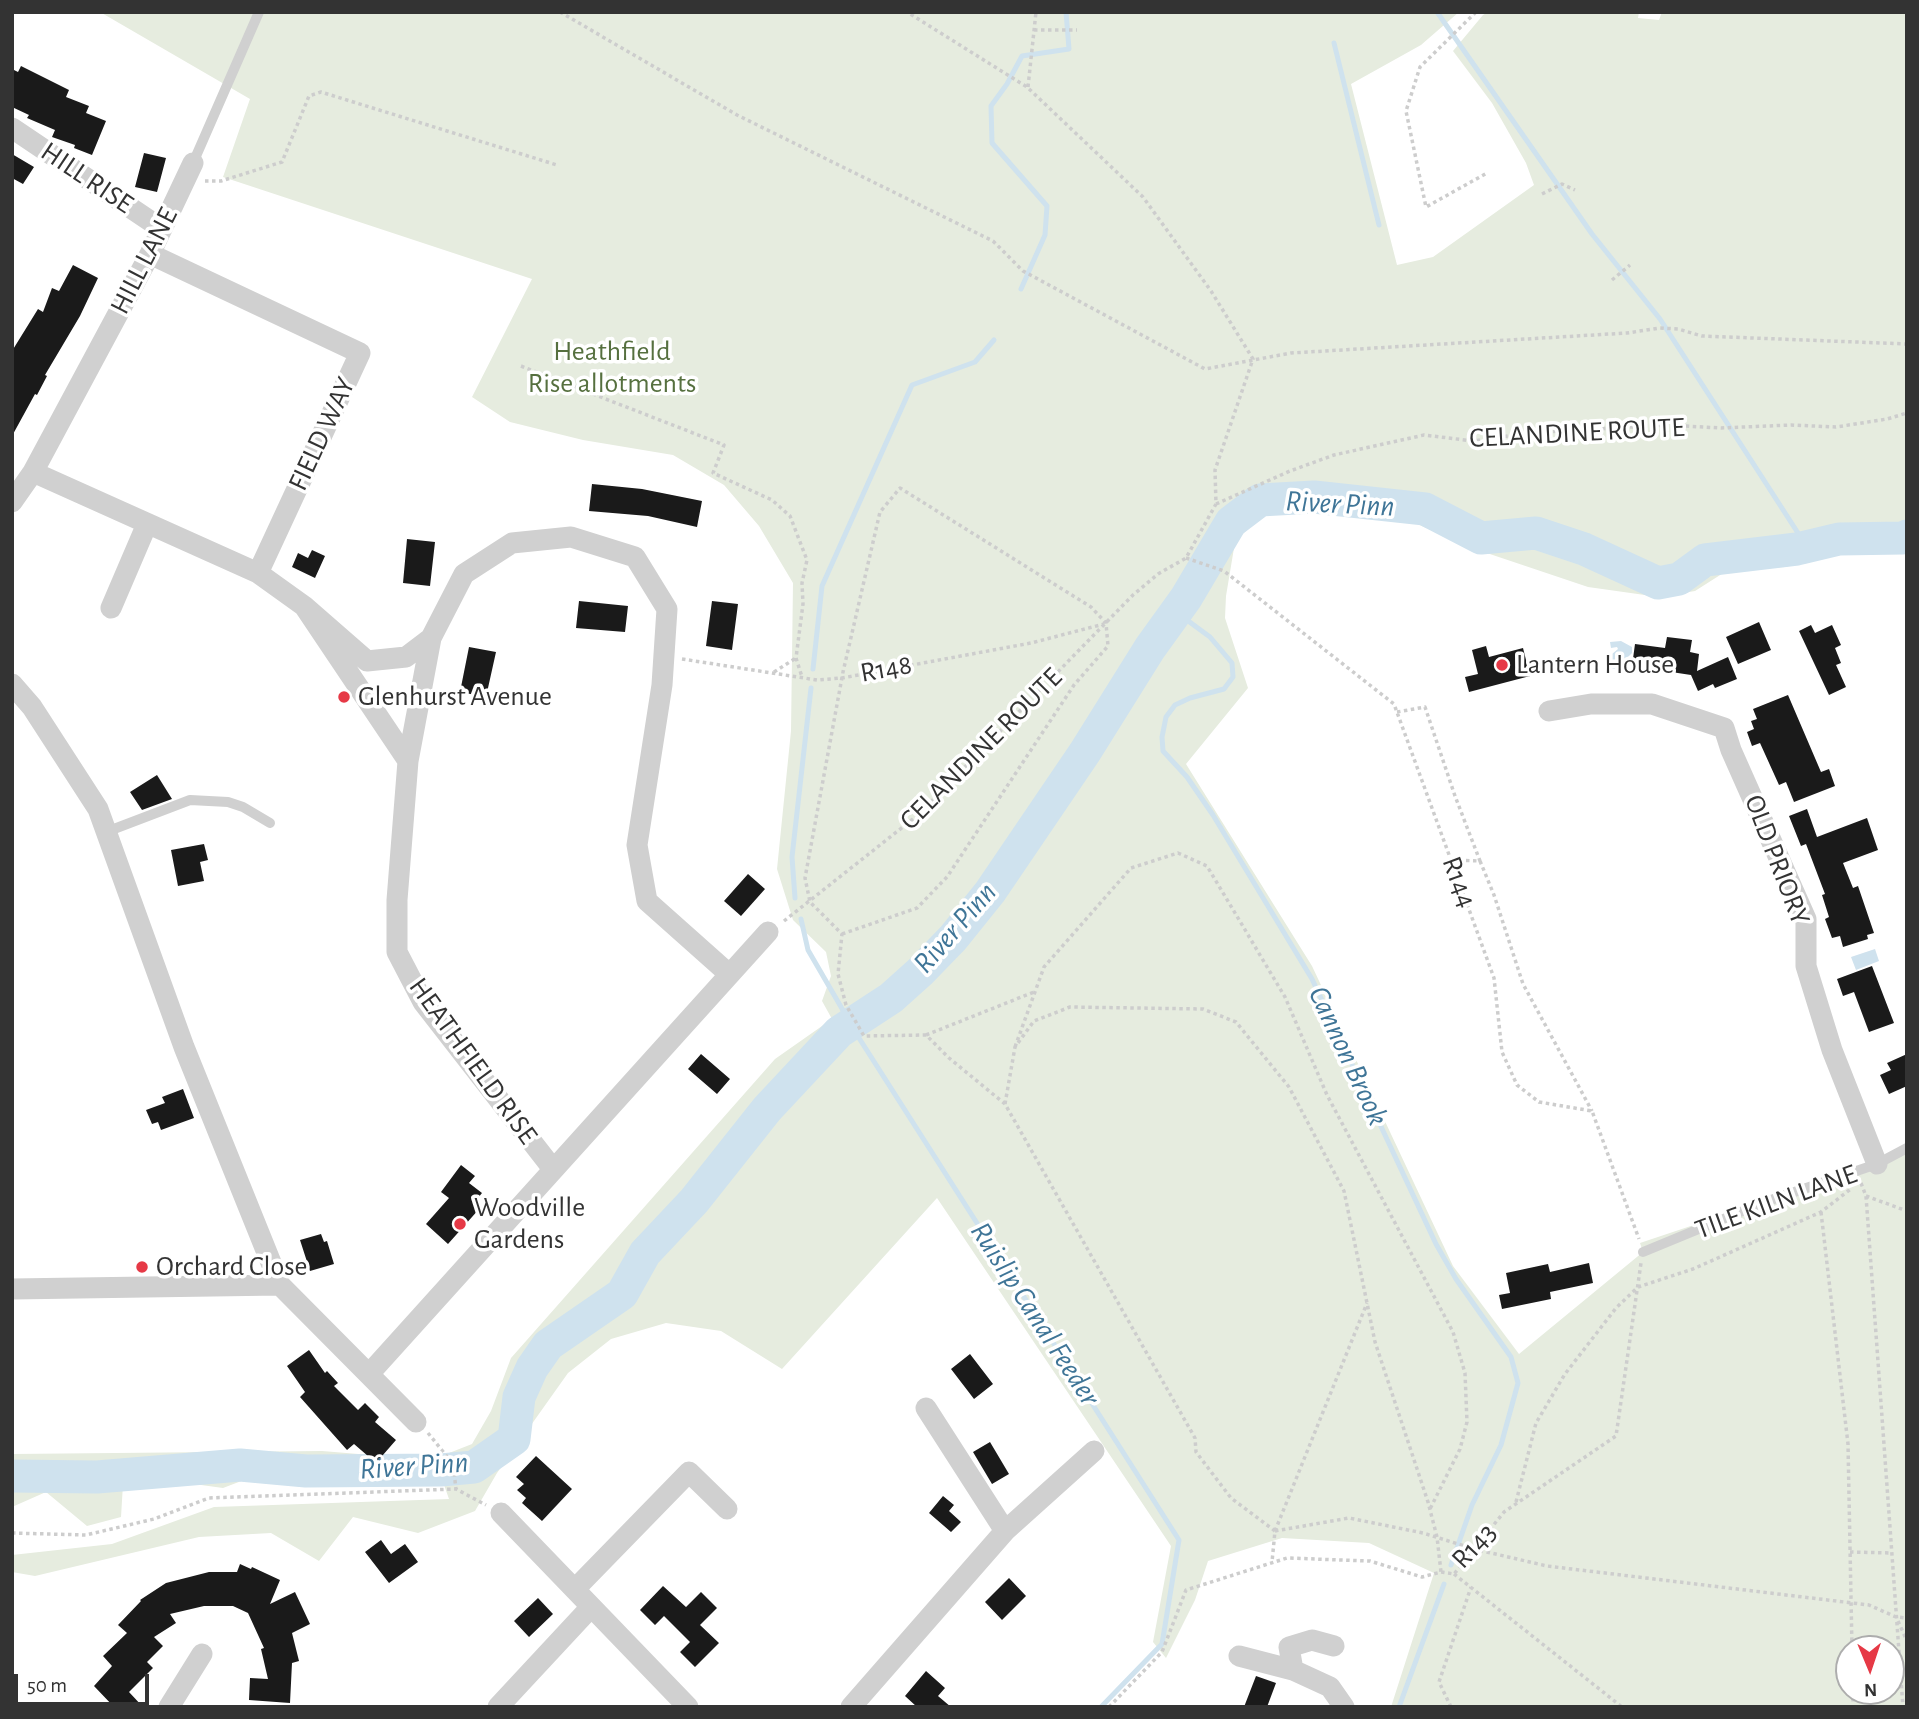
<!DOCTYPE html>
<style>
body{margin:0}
#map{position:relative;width:1919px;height:1719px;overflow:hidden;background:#fff;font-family:"Alegreya Sans",sans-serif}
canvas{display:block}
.frame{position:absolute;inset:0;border:14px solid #333;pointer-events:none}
.north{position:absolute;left:1835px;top:1635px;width:70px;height:70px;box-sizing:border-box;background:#fff;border:2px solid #adadad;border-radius:50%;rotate:178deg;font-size:19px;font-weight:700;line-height:28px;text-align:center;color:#333}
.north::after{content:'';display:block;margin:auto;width:24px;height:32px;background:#e63946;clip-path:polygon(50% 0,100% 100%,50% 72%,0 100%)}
.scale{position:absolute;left:14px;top:1674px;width:135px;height:32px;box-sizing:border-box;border:4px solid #333;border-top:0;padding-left:9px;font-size:21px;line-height:24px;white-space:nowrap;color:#333;-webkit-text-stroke:5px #fff;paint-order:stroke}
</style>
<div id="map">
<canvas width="1919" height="1719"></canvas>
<div class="frame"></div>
<div class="north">N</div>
<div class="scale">50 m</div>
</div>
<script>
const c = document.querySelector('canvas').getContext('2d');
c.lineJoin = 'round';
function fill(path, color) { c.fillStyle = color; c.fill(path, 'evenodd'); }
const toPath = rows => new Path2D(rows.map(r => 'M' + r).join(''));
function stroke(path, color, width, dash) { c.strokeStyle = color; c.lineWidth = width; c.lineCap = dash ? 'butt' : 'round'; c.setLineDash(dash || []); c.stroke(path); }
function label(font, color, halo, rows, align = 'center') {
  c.font = font + ' "Alegreya Sans",sans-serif'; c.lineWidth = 7; c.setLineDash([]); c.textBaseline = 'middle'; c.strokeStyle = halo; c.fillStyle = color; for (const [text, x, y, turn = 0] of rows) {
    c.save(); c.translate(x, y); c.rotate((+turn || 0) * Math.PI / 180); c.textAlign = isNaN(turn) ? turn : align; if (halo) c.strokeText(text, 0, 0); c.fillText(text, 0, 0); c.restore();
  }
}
fill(toPath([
 [100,12,1459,12,1421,45,1351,84,1397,265,1433,257,1534,185,1526,163,1492,103,1453,51,1483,15,1488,12,1563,12,1570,14,1580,12,1639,12,1638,18,1659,20,1662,12,1907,12,1907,550,1838,555,1785,567,1728,570,1695,591,1659,597,1588,587,1469,547,1397,515,1325,514,1295,507,1266,510,1235,542,1226,596,1225,618,1248,688,1186,764,1312,966,1453,1266,1519,1354,1643,1252,1640,1243,1852,1172,1907,1149,1907,1707,1391,1707,1434,1573,1369,1543,1282,1538,1208,1561,1195,1600,1166,1658,1153,1642,1171,1546,937,1198,782,1369,721,1331,666,1323,611,1339,568,1373,497,1473,475,1511,418,1533,353,1517,319,1561,271,1533,199,1537,35,1576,12,1572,12,1555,112,1544,214,1507,449,1499,443,1482,306,1487,244,1480,223,1488,172,1481,123,1484,121,1517,87,1526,46,1492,12,1507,12,1454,322,1451,395,1457,444,1455,472,1444,491,1411,511,1358,775,1059,832,1019,822,1001,831,976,826,952,793,920,777,869,791,731,793,583,759,526,724,485,673,455,583,440,510,422,472,397,532,279,223,177,250,99],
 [1849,1649,1891,1649,1891,1691,1849,1691]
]), '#e6ecdf');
fill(toPath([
 [1621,641,1632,647,1632,653,1616,669,1610,669,1607,664,1606,659,1618,649,1617,647,1611,648,1610,642],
 [1875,949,1879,961,1856,970,1851,957]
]), '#cfe2ee');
stroke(toPath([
 [1437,12,1592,234,1660,319,1807,547],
 [1334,43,1379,225],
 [1021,289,1045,235,1047,206,992,143,991,106,1007,84,1022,56,1069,49,1066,12],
 [1176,612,1210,637,1232,663,1233,677,1224,689,1190,698,1175,705,1166,717,1162,737,1163,751,1187,777,1213,815,1312,979,1436,1244,1456,1279,1511,1357,1518,1383,1501,1445,1472,1505,1451,1565],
 [813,669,822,586,912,385,975,362,994,340],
 [795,898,792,857,811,688],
 [801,919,808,950,859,1038,1179,1540,1162,1644,1101,1707],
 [1399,1707,1444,1584]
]), '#cfe2ee', 5);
stroke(toPath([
 [12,1476,97,1477,240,1465,306,1471,441,1470,474,1467,514,1439,519,1397,532,1368,548,1345,622,1294,645,1253,694,1201,767,1109,839,1032,891,998,920,972,953,938,990,892,1085,752,1150,648,1186,598,1231,522,1260,500,1314,497,1425,509,1481,538,1536,533,1584,549,1658,583,1679,579,1705,560,1797,549,1839,539,1903,538,1907,536]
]), '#cfe2ee', 33);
fill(toPath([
 [21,66,69,90,66,97,89,106,86,113,106,121,92,155,74,148,75,145,52,137,55,130,27,118,29,115,12,107,12,69,18,72],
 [144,153,166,158,157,192,135,187],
 [12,154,34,167,23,184,12,178],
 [73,265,98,278,80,316,45,375,47,376,37,395,35,394,12,436,12,351,38,309,43,312,52,288,59,291],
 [592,484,642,489,702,501,697,527,648,516,589,511],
 [407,539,435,542,430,586,403,583],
 [312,550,325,556,315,578,292,567,298,553,308,558],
 [579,601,628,606,625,632,576,628],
 [712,601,738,604,732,650,706,646],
 [1759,622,1771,650,1738,664,1726,637],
 [1811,625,1815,633,1832,625,1841,645,1835,648,1841,663,1836,665,1846,687,1829,695,1799,631],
 [1667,637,1692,640,1690,652,1699,654,1697,671,1728,657,1737,679,1715,688,1713,684,1698,691,1691,675,1632,666,1635,644,1665,648],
 [1486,646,1489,657,1523,648,1530,676,1469,692,1465,677,1478,674,1472,650],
 [469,647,496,652,486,697,460,692],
 [1788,695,1821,772,1829,769,1835,786,1794,802,1786,782,1779,785,1760,743,1752,746,1747,732,1754,729,1751,721,1757,719,1753,709],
 [157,775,172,799,142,810,130,792],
 [1807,809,1817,837,1867,818,1878,850,1843,863,1853,888,1858,886,1874,933,1867,935,1868,939,1843,947,1840,936,1832,938,1825,919,1829,917,1822,895,1825,894,1806,844,1801,846,1789,816],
 [204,844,208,860,200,862,204,881,178,886,171,850],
 [748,874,765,889,741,916,724,901],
 [1872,966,1894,1023,1869,1032,1854,992,1843,996,1837,979],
 [701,1054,730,1079,717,1094,688,1069],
 [1907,1054,1907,1086,1889,1094,1880,1075,1891,1070,1887,1063],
 [183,1089,194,1118,161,1130,158,1122,152,1124,146,1110,165,1103,162,1097],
 [461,1165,475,1176,469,1183,482,1193,474,1203,480,1208,448,1244,426,1224,449,1198,441,1192],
 [321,1234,324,1242,327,1241,334,1264,310,1271,300,1240],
 [1589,1263,1593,1283,1550,1292,1551,1299,1502,1309,1499,1295,1510,1293,1506,1273,1548,1264,1550,1272],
 [309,1350,325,1373,327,1371,338,1383,334,1386,358,1410,365,1403,379,1417,375,1422,396,1440,376,1463,354,1444,347,1450,300,1397,305,1392,287,1366],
 [970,1354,993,1384,974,1399,951,1369],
 [990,1442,1009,1474,992,1484,973,1452],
 [536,1456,572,1489,542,1521,522,1503,526,1498,517,1490,524,1484,516,1477],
 [943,1496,954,1505,949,1511,961,1522,951,1532,929,1513],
 [381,1540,391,1554,405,1544,418,1562,389,1583,365,1552],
 [240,1564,251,1569,252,1567,280,1580,270,1604,295,1592,310,1624,292,1633,299,1661,292,1663,290,1703,249,1700,250,1678,268,1679,261,1649,264,1648,248,1613,233,1606,204,1606,170,1614,176,1623,154,1637,163,1646,147,1662,153,1668,129,1692,143,1707,114,1707,94,1686,112,1666,103,1656,127,1633,118,1625,141,1601,140,1600,166,1583,209,1572,237,1572],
 [1009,1578,1026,1596,1002,1620,985,1602],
 [663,1586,686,1607,701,1592,717,1608,700,1625,719,1643,695,1667,680,1652,690,1642,664,1616,655,1625,640,1610],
 [538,1598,553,1614,529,1637,514,1621],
 [926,1671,945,1688,938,1696,951,1707,917,1707,905,1696],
 [1256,1676,1276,1683,1267,1707,1244,1707]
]), '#1a1a1a');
stroke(toPath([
 [560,12,737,115,993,241,1023,271,1205,369,1291,353,1627,333,1660,328,1678,329,1702,336,1907,344],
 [1476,12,1420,67,1406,111,1426,207,1487,173],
 [1034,30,1077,30],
 [1028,87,1036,12],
 [205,181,221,181,282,162,309,96,321,92,557,165],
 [1542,194,1562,184,1575,190],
 [1612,280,1630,265],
 [521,366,724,445,713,473,772,500,790,516,807,560,802,583,803,604,796,658,802,677],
 [1216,504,1290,471,1334,455,1424,435,1473,441,1528,433,1666,425,1721,428,1791,425,1836,427,1887,419,1907,413],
 [1186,558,1224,571,1394,704,1494,978,1502,1052,1517,1085,1539,1102,1592,1111,1639,1239],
 [682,659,817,680,842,678,1031,643,1104,624],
 [774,672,796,658],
 [1397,712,1425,707,1455,796,1480,861],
 [1452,860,1480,861,1494,895,1523,984,1592,1111],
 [784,921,918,815,1133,595,1158,574,1186,558,1216,504,1215,470,1253,359,1211,291,1143,197,1027,87,907,12],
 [842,934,917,908,947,877,1074,685,1108,646,1106,623,1091,607,900,488,880,512,843,672,805,878,810,902,842,934,838,974,846,1005,864,1036,926,1035,949,1058,1005,1104,1195,1438,1196,1452,1231,1498,1275,1531,1272,1562],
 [926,1035,1034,992],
 [1015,1047,1044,967,1131,868,1178,853,1207,866,1285,997,1327,1095,1453,1332,1465,1373,1467,1422,1460,1449,1430,1509],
 [1005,1104,1015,1047,1034,1021,1070,1007,1203,1009,1236,1022,1289,1087,1344,1191,1375,1342,1428,1502,1437,1537,1441,1572],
 [1861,1183,1866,1196,1903,1707],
 [1866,1196,1907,1211],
 [1821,1212,1848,1444,1852,1649],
 [428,1433,453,1464,456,1489],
 [1516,1502,1536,1423,1565,1374,1616,1308,1638,1287,1693,1269,1821,1212,1852,1188],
 [1275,1531,1349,1518,1423,1533,1474,1549,1547,1566,1869,1605,1896,1617,1907,1618],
 [1275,1531,1367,1303],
 [12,1533,86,1535,154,1519,209,1498,456,1489,486,1505],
 [1850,1552,1891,1553],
 [1454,1574,1622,1707],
 [1898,1621,1907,1641],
 [1853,1691,1853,1707],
 [1109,1707,1162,1652,1186,1590,1287,1558,1370,1561,1422,1577,1441,1572,1454,1574,1504,1512,1616,1436,1641,1263],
 [1451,1707,1439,1682,1471,1587]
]), '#cdcdcd', 3.5, [3.5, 3.5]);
stroke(toPath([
 [193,163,259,12],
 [106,832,190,800,228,802,243,807,270,823],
 [1643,1252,1762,1203,1877,1164,1907,1148]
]), '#d0d0d0', 10);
stroke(toPath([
 [12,128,162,229],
 [150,254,360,353,258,573],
 [33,472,258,573,304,606,367,661,406,657,431,638],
 [12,502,33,472,150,254,193,163],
 [304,606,408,761,397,900,397,952,423,1002,553,1169],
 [111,608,147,524],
 [12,684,32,707,98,809,184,1047,280,1285],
 [1549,711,1591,704,1652,704,1724,728,1731,750,1806,919,1806,966,1832,1050,1877,1164],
 [408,761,431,638,464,574,512,543,571,537,635,557,667,609,662,685,637,845,647,901,729,974],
 [12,1289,280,1285,416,1422],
 [369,1374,768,932],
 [926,1408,1005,1531],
 [501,1513,688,1707],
 [575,1589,689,1472,727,1509],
 [1239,1656,1293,1670,1330,1687,1344,1707],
 [1293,1670,1289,1647,1312,1640,1334,1646],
 [169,1707,202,1654],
 [498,1707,591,1607],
 [851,1707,1005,1531,1094,1451]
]), '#d0d0d0', 21);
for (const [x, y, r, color] of [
 [1502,665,7,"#e63946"],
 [344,697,7,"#e63946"],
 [460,1224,7,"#e63946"],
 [142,1267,7,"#e63946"]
]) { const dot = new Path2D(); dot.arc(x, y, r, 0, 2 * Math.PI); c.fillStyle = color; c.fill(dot); stroke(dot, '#fff', 2.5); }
label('28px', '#333', '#fff', [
 ["HILL RISE",87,178,34],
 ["HILL LANE",144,261,-63],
 ["CELANDINE ROUTE",1577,433,-3],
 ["FIELD WAY",322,434,-65],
 ["R148",886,669,-10],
 ["CELANDINE ROUTE",981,749,-45],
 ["OLD PRIORY",1777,860,69],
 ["R144",1459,882,70],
 ["HEATHFIELD RISE",473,1061,54],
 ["TILE KILN LANE",1776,1202,-20],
 ["R143",1474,1546,-47]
]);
label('28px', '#56703f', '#fff', [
 ["Heathfield",612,352],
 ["Rise allotments",612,384]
]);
label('28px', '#333', '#fff', [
 ["Lantern House",1516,665],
 ["Glenhurst Avenue",358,697],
 ["Woodville",474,1208],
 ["Gardens",474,1240],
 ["Orchard Close",156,1267]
], 'left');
label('italic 30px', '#3f7597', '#fff', [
 ["River Pinn",1340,504,3],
 ["River Pinn",955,928,-49],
 ["Cannon Brook",1348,1056,65],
 ["Ruislip Canal Feeder",1035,1314,57],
 ["River Pinn",414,1466,-4]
]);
</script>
